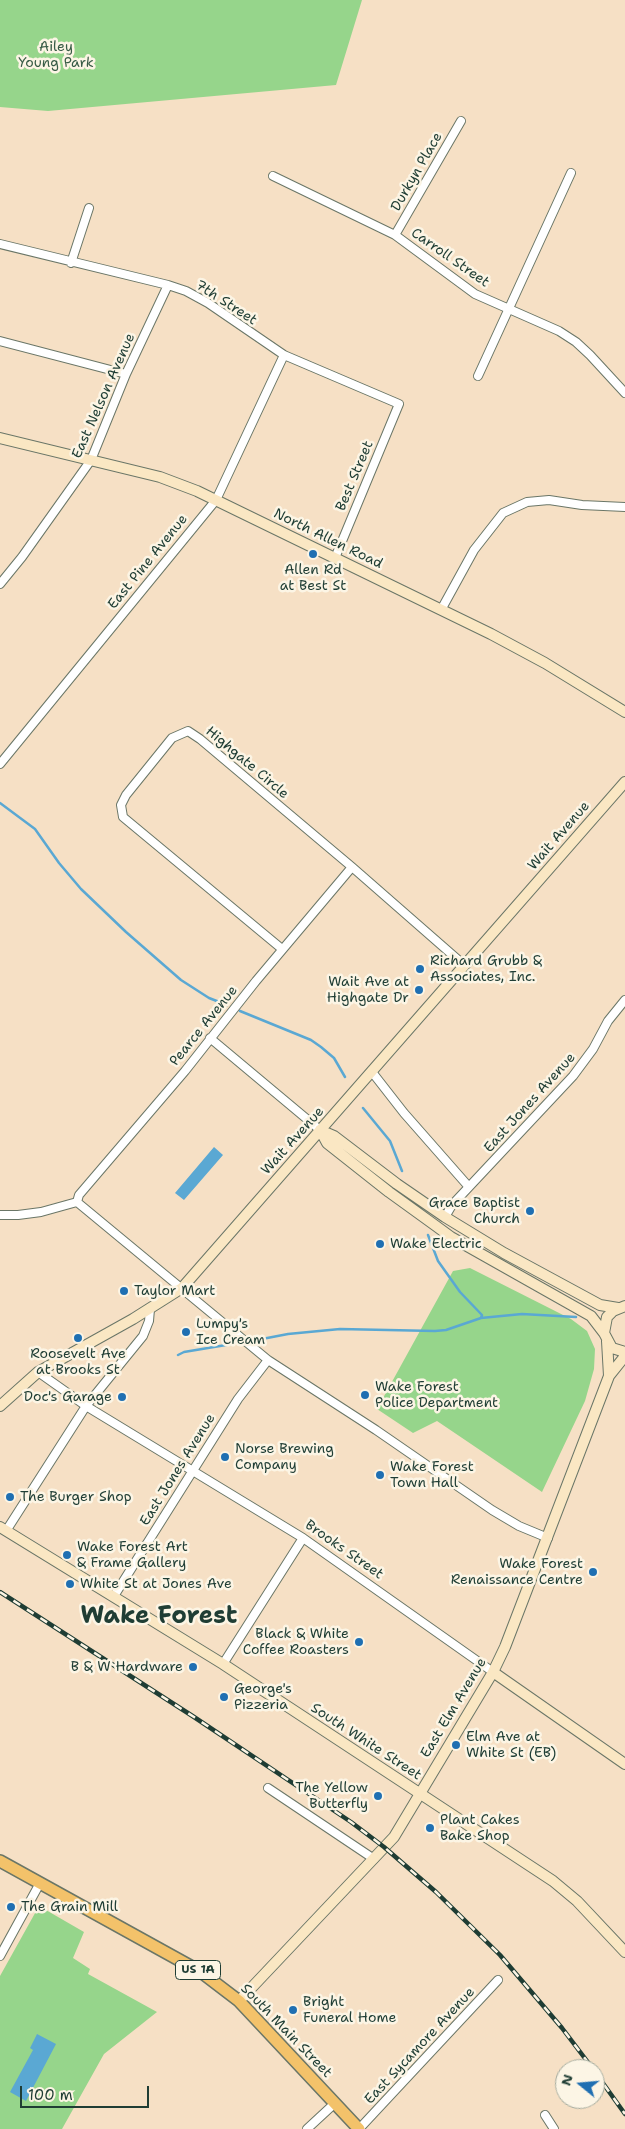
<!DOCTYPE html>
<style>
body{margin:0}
#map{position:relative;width:625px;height:2129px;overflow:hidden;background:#f6e0c5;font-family:"Shantell Sans",sans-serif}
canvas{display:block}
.north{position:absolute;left:555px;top:2059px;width:50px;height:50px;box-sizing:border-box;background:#fcf5e5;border:1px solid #a4ab9e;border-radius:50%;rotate:287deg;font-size:14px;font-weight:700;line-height:20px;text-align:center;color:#1f3d34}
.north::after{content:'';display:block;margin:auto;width:18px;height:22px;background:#1f6fb2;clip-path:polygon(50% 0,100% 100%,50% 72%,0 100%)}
.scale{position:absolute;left:20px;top:2086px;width:129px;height:22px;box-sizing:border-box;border:2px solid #1f3d34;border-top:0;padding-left:6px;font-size:15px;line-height:18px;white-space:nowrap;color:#1f3d34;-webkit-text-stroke:4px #fcf5e5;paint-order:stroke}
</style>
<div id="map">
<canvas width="625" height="2129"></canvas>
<div class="north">N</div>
<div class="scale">100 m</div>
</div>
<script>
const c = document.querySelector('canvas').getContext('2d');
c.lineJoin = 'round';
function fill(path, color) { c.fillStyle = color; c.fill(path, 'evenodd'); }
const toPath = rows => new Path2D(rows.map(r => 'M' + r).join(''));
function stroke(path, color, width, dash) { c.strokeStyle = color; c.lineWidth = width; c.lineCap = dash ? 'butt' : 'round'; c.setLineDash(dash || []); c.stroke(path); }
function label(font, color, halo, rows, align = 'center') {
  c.font = font + ' "Shantell Sans",sans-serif'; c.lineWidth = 5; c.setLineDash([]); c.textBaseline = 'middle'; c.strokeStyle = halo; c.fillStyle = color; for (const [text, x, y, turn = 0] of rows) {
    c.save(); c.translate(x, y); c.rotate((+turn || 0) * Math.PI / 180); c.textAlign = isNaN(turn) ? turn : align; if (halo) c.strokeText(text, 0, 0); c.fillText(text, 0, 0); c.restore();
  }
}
fill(toPath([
 [0,0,362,0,336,85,48,111,0,107],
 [470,1268,571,1319,587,1331,595,1349,594,1369,585,1401,542,1492,437,1421,413,1433,377,1409,453,1271],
 [39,1906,84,1932,73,1958,90,1969,88,1974,157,2012,104,2054,62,2129,0,2129,0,1976]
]), '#96d58b');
fill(toPath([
 [214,1147,223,1155,184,1200,175,1193],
 [37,2034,56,2044,26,2101,10,2092,33,2050,30,2048]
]), '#5aa8d3');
stroke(toPath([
 [0,803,35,829,59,863,81,889,126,932,181,980,209,998,227,1005],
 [240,1011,311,1040,321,1047,334,1058,345,1077],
 [363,1108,390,1141,402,1171],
 [428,1235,438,1261,460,1292,482,1315,481,1318],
 [262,1339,288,1334,340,1329,435,1331,446,1330,481,1318,522,1314,576,1317],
 [178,1355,184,1352,232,1344]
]), '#5aa8d3', 2.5);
const street = toPath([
 [273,176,395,235,475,294,559,331,576,342,590,355,625,393],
 [395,235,461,121],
 [0,244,168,285,186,291,208,303,284,355,399,404,335,558],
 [71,263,89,208],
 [0,341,126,374],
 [478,376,571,173],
 [0,584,22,557,91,460,126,374,168,285],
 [441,610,474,550,503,513,527,502,549,500,582,505,625,507],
 [0,764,216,500,284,355],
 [282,949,123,817,121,805,126,795,172,738,188,731,200,739,352,867,464,965],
 [210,1038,320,1130],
 [372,1072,404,1113,469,1187],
 [77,1202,268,1360,376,1430,492,1510,519,1526,548,1538],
 [77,1202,79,1195,185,1071,256,981,352,867],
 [0,1215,18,1215,41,1212,77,1202],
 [445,1217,452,1205,573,1076,593,1049,608,1021,625,1000],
 [38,1372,86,1406,303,1538,493,1672],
 [6,1531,86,1406,143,1336,149,1321,150,1309],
 [114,1596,238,1399,268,1360],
 [223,1664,303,1538],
 [268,1788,374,1859],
 [0,1956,40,1883],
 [545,2115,554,2129],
 [307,2129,334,2104],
 [359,2129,498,1980]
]);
const secondary = toPath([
 [0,438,160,477,197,491,491,634,545,663,625,712],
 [320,1130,327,1143,389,1192,436,1226,451,1237,591,1316,604,1333],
 [320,1130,334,1136,397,1184,445,1217,504,1253,600,1305,618,1308],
 [625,1306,613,1311,607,1317,604,1333,612,1348,625,1352],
 [609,1376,625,1356],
 [0,1406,38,1372,133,1319,182,1288,625,782],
 [0,1527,223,1664,553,1881,577,1901,625,1952],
 [493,1672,625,1764],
 [239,2001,394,1837,493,1672,505,1647,609,1376,607,1341]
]);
const primary = toPath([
 [0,1861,201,1972,239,2001,359,2129]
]);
stroke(street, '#6a7667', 10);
stroke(secondary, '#6a7667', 12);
stroke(primary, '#6a7667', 14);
stroke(street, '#fff', 8);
stroke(secondary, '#fae7c3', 10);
stroke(primary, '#f3c26a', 11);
const rail = toPath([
 [0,1592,194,1717,351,1822,384,1847,436,1892,500,1955,562,2028,593,2069],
 [595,2072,625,2114]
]);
stroke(rail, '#1f3d34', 4.5);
stroke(rail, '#fcf5e5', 2.5, [8]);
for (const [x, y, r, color] of [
 [313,554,5,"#1f6fb2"],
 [420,969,5,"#1f6fb2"],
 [419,990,5,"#1f6fb2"],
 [530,1211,5,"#1f6fb2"],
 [380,1244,5,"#1f6fb2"],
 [124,1291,5,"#1f6fb2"],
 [186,1332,5,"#1f6fb2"],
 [78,1338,5,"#1f6fb2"],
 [365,1395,5,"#1f6fb2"],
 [122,1397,5,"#1f6fb2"],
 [225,1457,5,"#1f6fb2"],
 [380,1475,5,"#1f6fb2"],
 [10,1497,5,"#1f6fb2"],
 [67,1555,5,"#1f6fb2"],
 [593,1572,5,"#1f6fb2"],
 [70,1584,5,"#1f6fb2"],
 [359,1642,5,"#1f6fb2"],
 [193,1667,5,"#1f6fb2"],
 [224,1697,5,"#1f6fb2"],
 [456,1745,5,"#1f6fb2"],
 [378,1796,5,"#1f6fb2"],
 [430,1828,5,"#1f6fb2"],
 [11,1907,5,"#1f6fb2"],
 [293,2010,5,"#1f6fb2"]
]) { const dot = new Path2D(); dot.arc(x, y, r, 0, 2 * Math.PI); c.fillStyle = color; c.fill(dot); stroke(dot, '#fcf5e5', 2); }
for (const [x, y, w] of [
 [198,1970,45]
]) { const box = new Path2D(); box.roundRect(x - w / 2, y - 9.5, w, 19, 4); c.fillStyle = '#fcf5e5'; c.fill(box); stroke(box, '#1f3d34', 1); }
label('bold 12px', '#1f3d34', null, [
 ["US 1A",198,1970]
]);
label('14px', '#375b45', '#fcf5e5', [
 ["Ailey",56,47],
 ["Young Park",56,63]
]);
label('14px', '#1f3d34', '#fcf5e5', [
 ["Durkyn Place",417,172,-60],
 ["Carroll Street",450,258,35],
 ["7th Street",226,303,33],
 ["East Nelson Avenue",104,396,-66],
 ["Best Street",355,476,-67],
 ["North Allen Road",328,539,26],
 ["East Pine Avenue",148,562,-51],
 ["Highgate Circle",247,763,40],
 ["Wait Avenue",559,836,-49],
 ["Pearce Avenue",204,1026,-51],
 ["East Jones Avenue",530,1103,-48],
 ["Wait Avenue",293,1141,-48],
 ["East Jones Avenue",178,1470,-58],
 ["Brooks Street",344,1550,35],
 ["East Elm Avenue",454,1708,-59],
 ["South White Street",366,1742,33],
 ["South Main Street",286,2031,46],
 ["East Sycamore Avenue",420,2046,-47]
]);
label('14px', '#1f3d34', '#fcf5e5', [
 ["Allen Rd",313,570,"center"],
 ["at Best St",313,586,"center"],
 ["Richard Grubb &",430,961],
 ["Associates, Inc.",430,977],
 ["Wait Ave at",409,982,"right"],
 ["Highgate Dr",409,998,"right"],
 ["Grace Baptist",520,1203,"right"],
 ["Church",520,1219,"right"],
 ["Wake Electric",390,1244],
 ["Taylor Mart",134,1291],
 ["Lumpy's",196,1324],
 ["Ice Cream",196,1340],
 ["Roosevelt Ave",78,1354,"center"],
 ["at Brooks St",78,1370,"center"],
 ["Wake Forest",375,1387],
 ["Police Department",375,1403],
 ["Doc's Garage",112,1397,"right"],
 ["Norse Brewing",235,1449],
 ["Company",235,1465],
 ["Wake Forest",390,1467],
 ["Town Hall",390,1483],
 ["The Burger Shop",20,1497],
 ["Wake Forest Art",77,1547],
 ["& Frame Gallery",77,1563],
 ["Wake Forest",583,1564,"right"],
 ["Renaissance Centre",583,1580,"right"],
 ["White St at Jones Ave",80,1584],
 ["Black & White",349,1634,"right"],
 ["Coffee Roasters",349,1650,"right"],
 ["B & W Hardware",183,1667,"right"],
 ["George's",234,1689],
 ["Pizzeria",234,1705],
 ["Elm Ave at",466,1737],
 ["White St (EB)",466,1753],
 ["The Yellow",368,1788,"right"],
 ["Butterfly",368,1804,"right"],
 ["Plant Cakes",440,1820],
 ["Bake Shop",440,1836],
 ["The Grain Mill",21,1907],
 ["Bright",303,2002],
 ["Funeral Home",303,2018]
], 'left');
label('bold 24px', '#1f3d34', '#fcf5e5', [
 ["Wake Forest",159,1617]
]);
</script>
